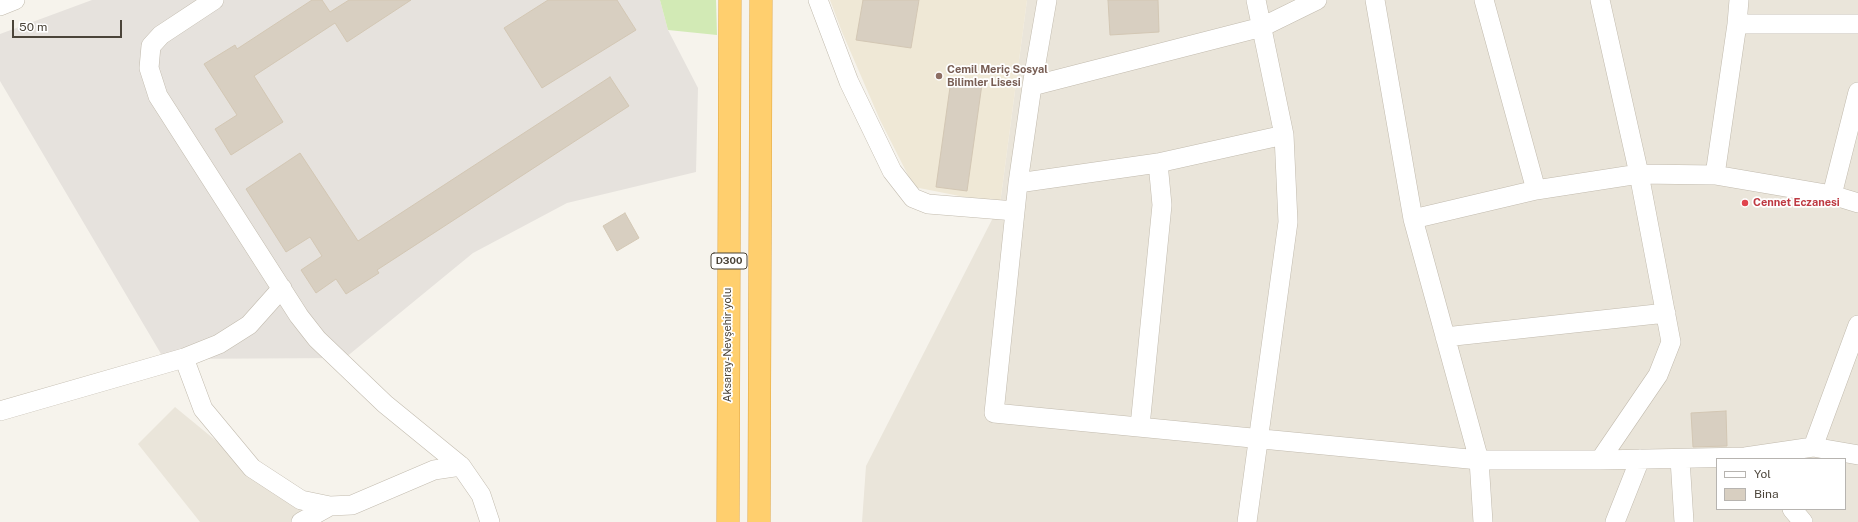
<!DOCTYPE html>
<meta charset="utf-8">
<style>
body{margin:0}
#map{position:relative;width:1858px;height:522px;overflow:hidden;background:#f6f3ec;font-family:"Public Sans",sans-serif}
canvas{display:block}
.legend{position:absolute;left:1716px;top:458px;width:130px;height:52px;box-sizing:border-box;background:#fff;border:1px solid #b7b4b0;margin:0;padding:5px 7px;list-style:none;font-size:12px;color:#4b4439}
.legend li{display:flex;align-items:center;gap:8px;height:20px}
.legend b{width:20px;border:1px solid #b7b4b0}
.scale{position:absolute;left:12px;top:20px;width:110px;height:18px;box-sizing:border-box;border:2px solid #4b4439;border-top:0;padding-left:5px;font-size:12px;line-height:14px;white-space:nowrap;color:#4b4439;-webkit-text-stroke:3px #fff;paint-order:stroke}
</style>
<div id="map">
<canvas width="1858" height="522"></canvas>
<ul class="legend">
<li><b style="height:5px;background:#fff"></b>Yol</li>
<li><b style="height:11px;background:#d8cfc1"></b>Bina</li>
</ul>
<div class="scale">50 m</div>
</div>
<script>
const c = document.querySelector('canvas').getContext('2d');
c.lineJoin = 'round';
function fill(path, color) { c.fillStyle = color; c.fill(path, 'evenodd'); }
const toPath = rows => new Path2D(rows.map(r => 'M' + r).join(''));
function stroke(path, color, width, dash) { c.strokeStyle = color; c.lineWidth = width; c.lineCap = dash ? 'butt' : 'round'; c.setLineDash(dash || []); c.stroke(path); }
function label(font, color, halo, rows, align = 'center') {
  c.font = font + ' "Public Sans",sans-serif'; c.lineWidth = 3.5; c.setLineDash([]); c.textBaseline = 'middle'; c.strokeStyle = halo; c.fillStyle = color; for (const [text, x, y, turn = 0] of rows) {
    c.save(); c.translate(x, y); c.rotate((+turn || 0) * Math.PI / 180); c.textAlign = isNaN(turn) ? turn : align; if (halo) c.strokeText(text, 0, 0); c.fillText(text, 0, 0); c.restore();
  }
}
fill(toPath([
 [1027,0,1858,0,1858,522,862,522,866,466,1000,204],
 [1717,459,1845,459,1845,509,1717,509],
 [175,407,315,522,200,522,138,444]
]), '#eae5da');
fill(toPath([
 [92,0,660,0,668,30,698,88,696,172,567,203,473,253,345,358,164,359,0,81,0,34]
]), '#e6e2dd');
fill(toPath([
 [830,0,1027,0,1000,204,914,187,880,120,842,32]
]), '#efe8d6');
fill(toPath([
 [660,0,716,0,717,35,668,30]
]), '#d2eab5');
const building = toPath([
 [312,0,322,0,330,12,349,0,411,0,347,42,335,23,254,76,283,122,231,155,215,129,237,115,204,64,235,45,237,49,312,0],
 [548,0,617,0,636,30,542,88,504,28,548,0],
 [863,0,919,0,911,48,856,40,863,0],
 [1108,0,1158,0,1159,32,1110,35,1108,0],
 [610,77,629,106,377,270,379,273,346,294,336,279,316,293,301,270,322,256,310,237,286,252,246,189,300,153,358,241,610,77],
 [951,80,982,84,967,191,936,187,951,80],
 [625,213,639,238,617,251,603,226,625,213],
 [1726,411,1727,446,1693,447,1691,413,1726,411]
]);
fill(building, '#d8cfc1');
stroke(building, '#d3c7b4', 1);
const minor = toPath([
 [214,0,161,35,151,46,149,68,158,96,299,316,317,339,385,404,461,466,481,495,490,522],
 [818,0,849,82,892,171,913,198,928,204,1015,211],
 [1047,0,1032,86,1018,183,994,413,1479,460,1600,460,1745,457,1813,447,1858,455],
 [1375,0,1413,219,1479,460,1483,522],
 [1484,0,1536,190],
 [0,6,15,0],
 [1737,24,1858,24],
 [1032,86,1262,27,1317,0],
 [1715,175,1737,24,1739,0],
 [1018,183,1158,163,1284,135],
 [1832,195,1858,92],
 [1413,219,1536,190,1639,174,1715,175,1832,195,1858,203],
 [1445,337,1666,313],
 [184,358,203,409,252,468,301,500,330,506,352,505,434,470,461,466],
 [0,411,184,358,219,344,249,325,282,288],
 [1140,426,1162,205,1158,163],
 [1813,447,1858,325],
 [1680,459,1684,522],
 [1600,460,1658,375,1671,342,1639,174,1600,0],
 [1792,509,1803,522],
 [301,522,330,506],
 [1247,522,1288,222,1284,135,1256,0],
 [1615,522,1640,459]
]);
const highway = toPath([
 [728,522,730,0],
 [759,522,761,0]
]);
stroke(minor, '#c2bbae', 20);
stroke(highway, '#e0a43c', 23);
stroke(minor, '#fff', 19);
stroke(highway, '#ffcf6e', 22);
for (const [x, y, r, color] of [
 [939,76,4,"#8d6e63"],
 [1745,203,4,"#e0444e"]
]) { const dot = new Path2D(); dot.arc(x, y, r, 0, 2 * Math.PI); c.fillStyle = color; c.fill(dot); stroke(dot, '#fff', 1.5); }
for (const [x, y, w] of [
 [729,261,36]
]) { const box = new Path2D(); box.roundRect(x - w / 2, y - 8, w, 16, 3); c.fillStyle = '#fff'; c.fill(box); stroke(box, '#4b4439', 1); }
label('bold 10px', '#4b4439', null, [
 ["D300",729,261]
]);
label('bold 11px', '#785e54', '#fff', [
 ["Cemil Meriç Sosyal",947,70],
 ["Bilimler Lisesi",947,83]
], 'left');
label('bold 11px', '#be3a42', '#fff', [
 ["Cennet Eczanesi",1753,203]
], 'left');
label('11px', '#4b4439', '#fff', [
 ["Aksaray-Nevşehir yolu",728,345,-90]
]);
</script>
